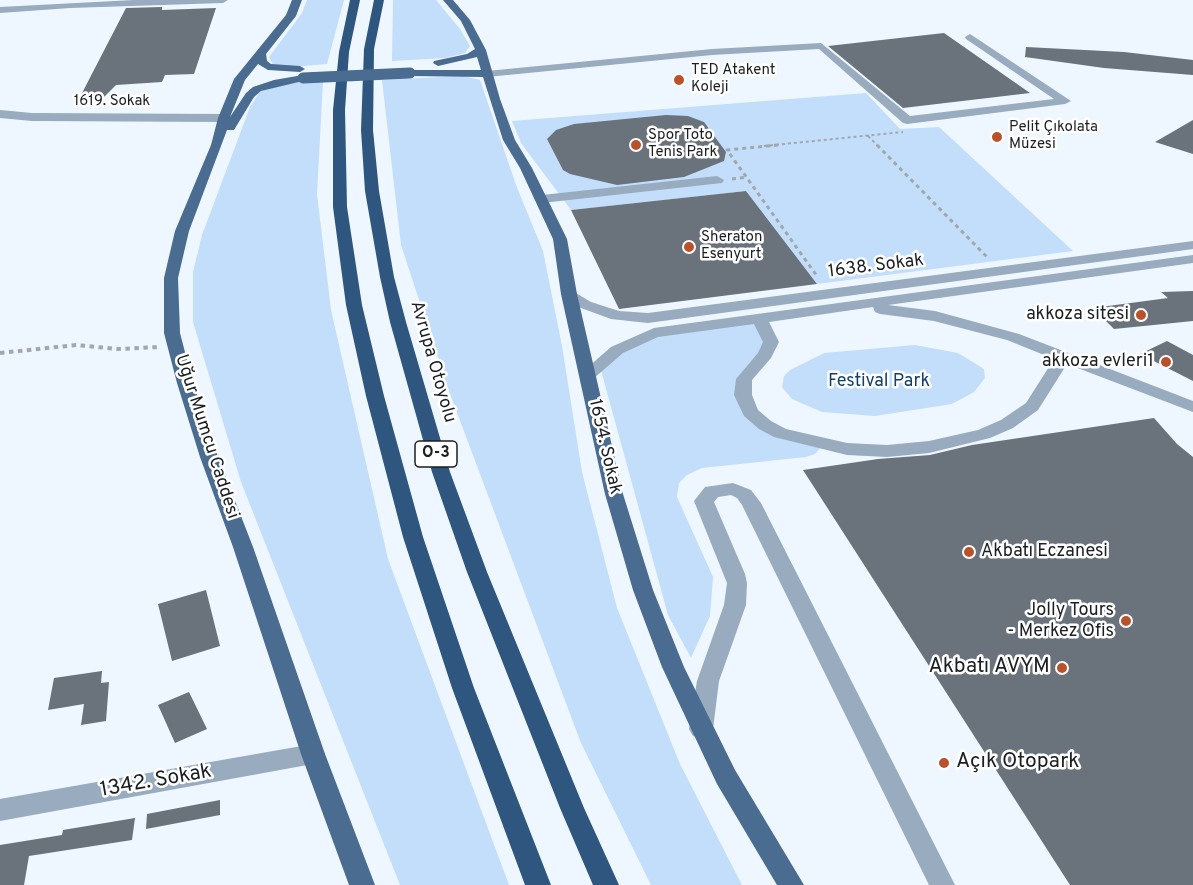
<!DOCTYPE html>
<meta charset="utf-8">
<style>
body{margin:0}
canvas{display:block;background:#eef6ff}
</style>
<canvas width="1193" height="885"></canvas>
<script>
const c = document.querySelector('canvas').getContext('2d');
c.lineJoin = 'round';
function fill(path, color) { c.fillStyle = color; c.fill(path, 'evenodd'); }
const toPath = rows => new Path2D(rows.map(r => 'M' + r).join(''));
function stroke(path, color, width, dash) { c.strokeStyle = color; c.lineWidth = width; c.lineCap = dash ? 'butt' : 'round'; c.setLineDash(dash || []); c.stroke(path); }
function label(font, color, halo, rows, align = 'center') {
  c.font = font + ' Overpass,sans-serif'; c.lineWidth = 5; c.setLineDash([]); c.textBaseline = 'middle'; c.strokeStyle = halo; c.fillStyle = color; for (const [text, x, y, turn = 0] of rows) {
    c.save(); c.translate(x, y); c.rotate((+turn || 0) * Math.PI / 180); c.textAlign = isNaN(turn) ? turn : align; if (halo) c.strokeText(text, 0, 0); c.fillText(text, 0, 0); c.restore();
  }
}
fill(toPath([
 [307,0,344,0,327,64,293,67,273,65,269,57,302,13],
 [393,0,436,0,460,29,470,46,465,53,445,58,392,61],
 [463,76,480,80,516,185,543,251,562,346,582,472,617,608,680,764,742,885,651,885,581,743,450,394,401,245,382,80],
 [323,81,317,194,331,310,388,559,509,885,400,885,241,482,193,322,193,272,202,235,250,107,259,93,265,89,294,82],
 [866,93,900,129,939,127,1073,251,817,284,746,191,571,210,521,143,512,121],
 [759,319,768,333,749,373,754,417,823,445,815,454,806,457,702,468,687,475,679,483,677,497,713,577,710,616,691,658,668,615,599,363,637,339],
 [915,345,958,353,984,369,985,378,974,392,952,404,875,416,822,412,792,399,782,387,784,376,790,370,824,353]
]), '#c2defb');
fill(toPath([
 [162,7,162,10,216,8,194,74,165,75,162,82,116,85,104,97,80,97,126,8],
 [944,33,1030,93,903,108,828,46],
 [1026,47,1124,52,1193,60,1193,75,1104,68,1025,57],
 [666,115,688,116,704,122,726,152,724,161,684,177,617,185,570,174,563,170,547,139,556,130,574,124],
 [1193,120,1193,154,1155,142],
 [746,191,817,284,619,309,571,210],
 [1193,291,1193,321,1114,329,1093,308,1168,298,1161,292],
 [1167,341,1193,355,1193,381,1140,354],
 [1154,418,1177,444,1193,457,1193,885,1070,885,803,470,878,459,930,455,972,445],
 [206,590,220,646,172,661,158,604],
 [102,671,101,683,109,682,106,721,81,725,84,704,48,710,54,678],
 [189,692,207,729,175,743,158,705],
 [220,800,220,815,146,829,147,814],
 [135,818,132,840,29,856,24,885,0,885,0,845,62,835,63,830]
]), '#6a727c');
stroke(toPath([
 [868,136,878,146],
 [764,146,903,132]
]), '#a1a7ae', 2, [3, 3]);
stroke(toPath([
 [778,145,727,150,817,276],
 [877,145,987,257],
 [732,179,747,177]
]), '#a1a7ae', 3, [4, 4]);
stroke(toPath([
 [0,353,76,345,118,349,160,347]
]), '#a1a7ae', 4, [4.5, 4.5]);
fill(toPath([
 [134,0,228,0,223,3,70,8,0,13,0,7,134,0],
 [970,34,1071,101,1065,104,907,124,903,123,819,49,712,55,487,77,481,74,487,71,712,49,821,43,910,116,1054,99,966,39,965,37,970,34],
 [0,110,32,113,224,114,230,118,224,122,32,121,0,118,0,110],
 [717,176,724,180,722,183,542,203,535,199,542,195,717,176],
 [1193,241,1193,249,648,323,611,319,581,308,561,294,569,289,591,302,619,311,648,313,1193,241],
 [1193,255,1193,263,888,305,935,311,1019,334,1193,401,1193,412,1067,364,1038,410,1013,428,990,438,929,453,887,457,847,455,774,437,759,429,744,416,734,395,736,379,758,353,763,342,754,324,658,337,623,353,593,379,587,380,579,375,611,347,654,328,1193,255],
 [873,307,875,312,880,314,934,321,1007,340,1054,359,1026,403,1001,420,978,430,929,441,887,445,847,443,786,429,771,421,758,410,752,395,752,380,771,358,779,342,769,322,873,307],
 [733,483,751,490,761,503,955,885,929,885,742,505,737,498,731,495,718,497,714,502,745,574,747,583,746,605,719,681,713,729,709,736,701,738,693,736,689,729,697,681,724,605,727,583,694,501,705,487,733,483],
 [313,744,321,747,325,754,321,761,313,764,0,821,0,799,313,744]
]), '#98abbf');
fill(toPath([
 [292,0,302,0,296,16,266,54,267,61,271,64,300,66,305,69,300,72,268,70,258,64,245,80,230,117,246,93,253,87,274,80,303,75,309,78,307,80,261,91,254,97,234,130,227,130,189,231,178,278,180,333,193,383,218,457,253,547,325,754,375,885,349,885,301,754,233,547,200,457,177,383,164,333,164,278,175,231,211,145,218,118,234,79,286,15,292,0],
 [443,0,453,0,470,20,486,50,500,99,515,140,532,168,567,239,577,294,623,494,653,590,684,667,735,770,804,885,777,885,717,784,662,667,633,590,605,494,561,294,553,239,520,168,503,140,483,77,410,76,405,73,410,70,481,70,477,57,438,66,433,63,434,61,467,54,475,49,461,21,443,0]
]), '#4a6c90');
fill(toPath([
 [350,0,360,0,349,52,345,110,347,207,362,305,384,396,423,537,474,688,551,885,525,885,452,688,403,537,366,396,346,305,333,207,333,110,339,52,350,0],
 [374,0,384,0,374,49,373,130,379,191,394,277,406,322,450,472,487,572,584,808,619,885,593,885,560,808,467,572,432,472,390,322,380,277,365,191,361,130,364,49,374,0]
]), '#2e567e');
stroke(toPath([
 [303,78,410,73]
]), '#4a6c90', 11);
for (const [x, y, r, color] of [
 [679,80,6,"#b9522b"],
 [997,137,6,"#b9522b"],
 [636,145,6,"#b9522b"],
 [689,247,6,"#b9522b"],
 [1141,315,6,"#b9522b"],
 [1166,362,6,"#b9522b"],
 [969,552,6,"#b9522b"],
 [1126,621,6,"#b9522b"],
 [1062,668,6,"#b9522b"],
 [944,763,6,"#b9522b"]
]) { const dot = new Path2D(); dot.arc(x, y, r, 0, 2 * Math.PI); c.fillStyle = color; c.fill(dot); stroke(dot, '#fff', 2); }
label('15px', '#1b1e22', '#fff', [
 ["TED Atakent",691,71],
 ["Koleji",691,88],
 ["Pelit Çıkolata",1009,128],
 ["Müzesi",1009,145],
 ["Spor Toto",648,136],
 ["Tenis Park",648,153],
 ["Sheraton",701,238],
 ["Esenyurt",701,255]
], 'left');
label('15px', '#1b1e22', '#fff', [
 ["1619. Sokak",112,102]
]);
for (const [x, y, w] of [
 [436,454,42]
]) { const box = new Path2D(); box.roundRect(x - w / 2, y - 13, w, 26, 4.5); c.fillStyle = '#fff'; c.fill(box); stroke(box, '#1b1e22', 1.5); }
label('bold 16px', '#1b1e22', null, [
 ["O-3",436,454]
]);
label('18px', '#1b1e22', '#fff', [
 ["1638. Sokak",876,267,-7],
 ["Avrupa Otoyolu",432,362,74],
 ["Uğur Mumcu Caddesi",206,437,72],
 ["1654. Sokak",604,447,77]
]);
label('18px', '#1b1e22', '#fff', [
 ["akkoza sitesi",1129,315],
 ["akkoza evleri1",1154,362],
 ["Akbatı Eczanesi",981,552,"left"],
 ["Jolly Tours",1114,611],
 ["- Merkez Ofis",1114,632]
], 'right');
label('18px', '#12416b', '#fff', [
 ["Festival Park",879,382]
]);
label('21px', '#1b1e22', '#fff', [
 ["Akbatı AVYM",1050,668],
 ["Açık Otopark",956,763,"left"]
], 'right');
label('21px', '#1b1e22', '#fff', [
 ["1342. Sokak",156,782,-10]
]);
</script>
